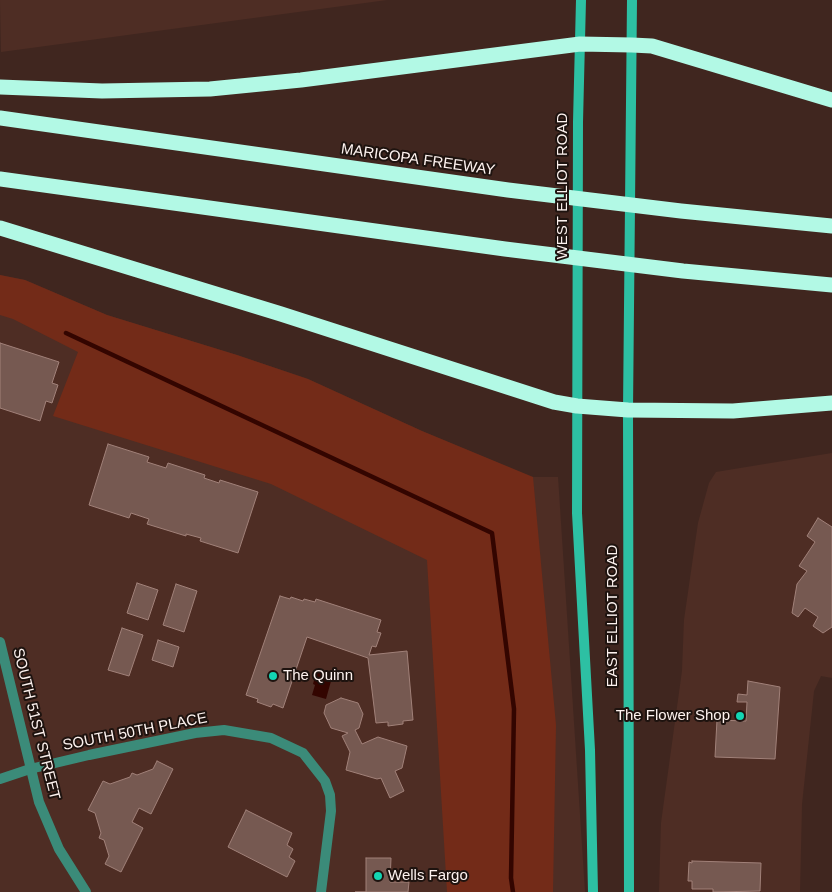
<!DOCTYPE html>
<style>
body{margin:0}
canvas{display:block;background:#40261f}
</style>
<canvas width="832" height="892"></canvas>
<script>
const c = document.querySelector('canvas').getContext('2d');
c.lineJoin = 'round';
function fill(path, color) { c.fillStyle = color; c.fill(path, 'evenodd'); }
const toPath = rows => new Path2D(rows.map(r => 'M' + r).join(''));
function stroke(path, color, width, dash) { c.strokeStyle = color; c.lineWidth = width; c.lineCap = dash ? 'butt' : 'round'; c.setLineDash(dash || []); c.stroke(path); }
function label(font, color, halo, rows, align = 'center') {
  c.font = font + ' Arial,sans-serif'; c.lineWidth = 4; c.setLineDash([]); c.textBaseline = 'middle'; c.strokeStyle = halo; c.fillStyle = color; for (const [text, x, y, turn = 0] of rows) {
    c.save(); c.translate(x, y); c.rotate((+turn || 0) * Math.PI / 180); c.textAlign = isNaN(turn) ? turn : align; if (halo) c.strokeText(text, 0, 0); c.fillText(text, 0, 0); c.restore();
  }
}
fill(toPath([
 [0,0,387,0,1,52],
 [0,275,25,280,107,315,237,355,308,379,422,431,532,477,558,477,585,892,0,892],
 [832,453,832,678,821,676,814,691,802,804,800,892,659,892,661,823,682,671,684,620,698,523,709,483,716,472]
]), '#4e2d24');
fill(toPath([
 [0,275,25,280,107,315,237,355,308,379,422,431,533,477,556,725,553,892,447,892,427,560,271,484,53,416,78,352,13,319,0,315]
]), '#732b18');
fill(toPath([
 [317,669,333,674,326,699,312,695,315,685,313,684]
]), '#330500');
stroke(toPath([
 [66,333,492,533,514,709,511,878,513,892]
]), '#330500', 4.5);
const building = toPath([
 [0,343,59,362,52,383,58,385,52,403,46,401,40,421,0,408,0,343],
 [108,444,149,457,147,462,166,468,168,463,205,475,204,478,219,483,220,480,258,492,238,553,200,541,201,538,186,534,186,536,147,524,149,519,131,513,129,518,89,505,108,444],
 [818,518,832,527,832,627,823,633,813,626,818,617,805,608,798,617,792,613,797,584,807,571,799,566,815,542,807,536,818,518],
 [137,583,158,590,148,620,127,613,137,583],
 [176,584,197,591,184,632,163,625,176,584],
 [280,596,290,599,291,597,303,601,304,599,315,602,316,599,381,620,377,632,381,633,376,647,372,646,369,655,407,651,413,720,403,721,403,724,388,726,388,722,376,723,368,658,307,637,283,708,273,704,271,707,257,702,258,699,246,695,280,596],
 [122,628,143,635,129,676,108,670,122,628],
 [158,640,179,647,173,667,152,660,158,640],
 [748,681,780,687,775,759,715,757,717,720,746,721,747,702,737,702,738,694,747,695,748,681],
 [341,698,358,703,363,714,359,728,355,730,362,744,378,737,407,746,402,768,395,771,404,791,390,798,381,778,377,779,346,770,350,752,342,736,348,733,331,728,324,713,326,705,341,698],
 [157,761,173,769,151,814,139,808,132,822,143,828,121,872,105,864,109,856,104,840,99,838,101,833,95,813,88,810,103,781,110,784,130,777,132,773,137,775,153,769,157,761],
 [246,810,292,833,287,845,293,849,289,857,295,861,287,877,228,847,246,810],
 [366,858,391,858,390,882,409,882,408,892,355,892,366,892,366,858],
 [692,861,761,863,760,891,713,892,713,889,692,889,692,881,688,881,689,862,692,863,692,861]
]);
fill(building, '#765951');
stroke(building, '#a18179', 1);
stroke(toPath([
 [0,642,39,802,59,849,86,892],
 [0,779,30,769,89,755,195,733,224,730,271,738,303,753,325,781,330,795,331,811,321,892]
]), '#3b8b79', 10);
stroke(toPath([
 [581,0,578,122,577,513,590,750,593,892],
 [629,892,628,410,632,0]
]), '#2dc0a3', 10);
stroke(toPath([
 [0,87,102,91,210,89,301,80,580,44,632,45,652,46,832,100],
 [0,118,508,190,681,211,832,226],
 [0,179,505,249,683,271,832,285],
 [0,228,281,314,554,402,577,406,628,410,733,411,832,403]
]), '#b2f9e5', 15);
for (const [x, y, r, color] of [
 [273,676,5,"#13d5b3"],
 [740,716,5,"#13d5b3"],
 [378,876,5,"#13d5b3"]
]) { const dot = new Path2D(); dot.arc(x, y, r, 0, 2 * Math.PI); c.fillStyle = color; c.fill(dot); stroke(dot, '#1e130f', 2); }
label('15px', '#fdf2ef', '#1e130f', [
 ["MARICOPA FREEWAY",418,160,8],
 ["WEST ELLIOT ROAD",563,186,-90],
 ["EAST ELLIOT ROAD",613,616,-90],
 ["SOUTH 51ST STREET",36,724,76],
 ["SOUTH 50TH PLACE",135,732,-11]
]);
label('15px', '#fdf2ef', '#1e130f', [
 ["The Quinn",283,676],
 ["The Flower Shop",730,716,"right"],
 ["Wells Fargo",388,876]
], 'left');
</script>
